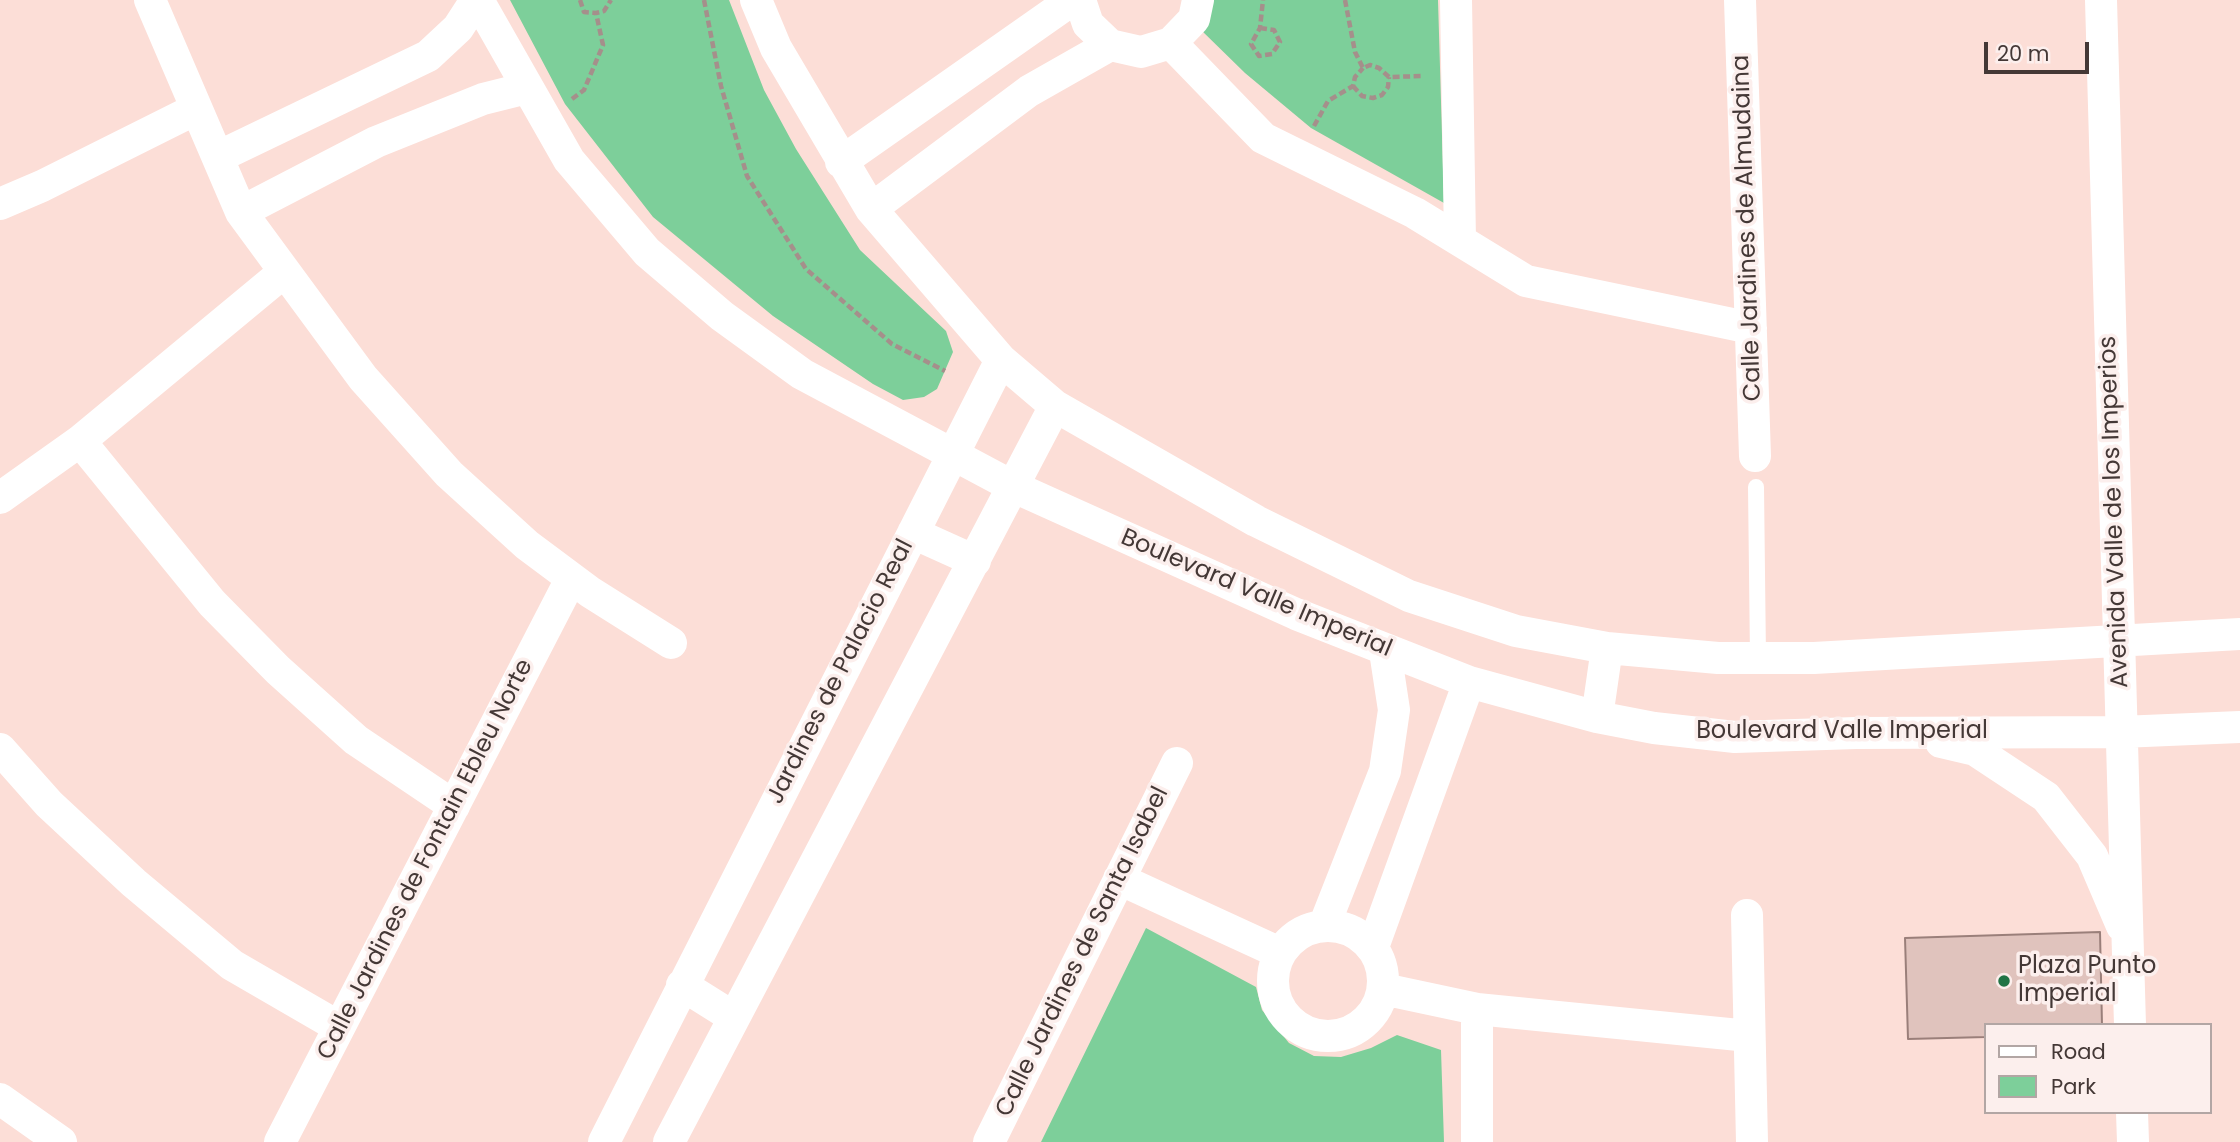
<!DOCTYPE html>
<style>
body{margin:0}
#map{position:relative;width:2240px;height:1142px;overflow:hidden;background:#fcded7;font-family:Poppins,sans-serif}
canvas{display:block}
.legend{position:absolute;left:1984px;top:1023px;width:228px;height:91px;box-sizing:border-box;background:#fcefed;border:2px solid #b2a6a4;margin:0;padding:9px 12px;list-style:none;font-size:21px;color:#443836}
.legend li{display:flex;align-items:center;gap:14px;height:35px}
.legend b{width:35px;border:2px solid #b2a6a4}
.scale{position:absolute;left:1984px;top:42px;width:105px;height:32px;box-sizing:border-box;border:4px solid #443836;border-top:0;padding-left:9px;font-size:21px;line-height:24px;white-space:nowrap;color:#443836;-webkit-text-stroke:5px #fcefed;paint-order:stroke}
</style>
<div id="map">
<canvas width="2240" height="1142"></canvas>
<ul class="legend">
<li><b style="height:9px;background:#fff"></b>Road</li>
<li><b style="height:19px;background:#7dcf9a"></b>Park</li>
</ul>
<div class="scale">20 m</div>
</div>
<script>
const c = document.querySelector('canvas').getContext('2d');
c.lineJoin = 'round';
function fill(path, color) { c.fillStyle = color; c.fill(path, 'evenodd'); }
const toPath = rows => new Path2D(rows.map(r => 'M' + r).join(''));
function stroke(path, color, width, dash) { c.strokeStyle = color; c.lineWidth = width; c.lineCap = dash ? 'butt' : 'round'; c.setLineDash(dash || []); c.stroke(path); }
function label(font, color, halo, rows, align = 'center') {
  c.font = font + ' Poppins,sans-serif'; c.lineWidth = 7; c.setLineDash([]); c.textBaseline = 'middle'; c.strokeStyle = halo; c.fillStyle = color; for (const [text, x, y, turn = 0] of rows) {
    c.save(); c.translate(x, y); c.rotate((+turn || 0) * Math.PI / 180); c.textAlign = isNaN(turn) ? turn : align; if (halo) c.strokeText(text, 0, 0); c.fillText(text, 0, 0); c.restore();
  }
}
fill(toPath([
 [510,0,729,0,764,90,796,149,860,250,946,331,953,352,937,389,924,397,903,400,873,384,773,316,653,217,565,104],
 [1210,0,1438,0,1444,203,1311,128,1245,73,1200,29],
 [1146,928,1256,987,1262,1010,1289,1043,1314,1056,1341,1057,1371,1048,1397,1035,1441,1050,1444,1142,1041,1142]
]), '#7dcf9a');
const building = toPath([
 [2100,932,2102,1025,1986,1025,1986,1037,1908,1039,1905,938,2100,932]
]);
fill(building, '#e0c3bd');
stroke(building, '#9a7f7a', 2);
stroke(toPath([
 [580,0,584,12,596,13,604,11,611,0],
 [704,0,721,86,747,176,806,269,892,344,945,371],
 [1345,0,1355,52,1363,68,1370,65,1379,68,1389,77,1423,76],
 [1260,28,1274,30,1280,42,1272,54,1259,56,1251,44,1260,28,1263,0],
 [1353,86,1362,96,1373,98,1382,95,1388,87,1389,77],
 [572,99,584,90,603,45,596,13],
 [1314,126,1328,101,1353,86,1355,77,1363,68]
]), '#a58f8b', 4.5, [7, 3.5]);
stroke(toPath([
 [1756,487,1758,658]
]), '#fff', 16);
stroke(toPath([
 [150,0,241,212,363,378,449,474,527,545,590,592,671,643],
 [478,0,569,160,647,252,722,316,802,374,1014,487,1296,614,1469,682,1597,717,1654,728,1735,737,1856,733,2121,732,2240,727],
 [756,0,776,48,871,209,1001,360,1055,406,1256,521,1409,596,1516,631,1607,648,1718,658,1814,658,2240,634],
 [1080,0,1088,24,1110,45,1141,52,1171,43,1194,19,1198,0],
 [1456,0,1460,240],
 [1740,0,1755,456],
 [2101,0,2130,1025],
 [1171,43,1263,138,1415,213,1526,281,1751,328],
 [218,157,428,56,458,28,476,0],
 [841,162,1072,0],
 [0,204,42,186,196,109],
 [871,209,1029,91,1110,45],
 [241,212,376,142,483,99,527,88],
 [80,441,212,603,278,670,356,740,454,806],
 [0,498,80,441,284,272],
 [913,533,975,561],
 [1597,717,1607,648],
 [1941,742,1975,750,2046,797,2092,856,2122,926],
 [0,749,49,804,134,883,232,965,339,1027],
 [1119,879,1280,953],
 [1747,915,1752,1142],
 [1324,926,1385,771,1394,710,1385,651],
 '1273 981a55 55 0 1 1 110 0a55 55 0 1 1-110 0Z',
 [1373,947,1469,682],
 [682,985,733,1017],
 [1383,989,1477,1009,1749,1036],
 [1477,1009,1477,1142],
 [0,1099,61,1142],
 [2132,1112,2133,1142],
 [280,1142,571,579],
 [604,1142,1001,360],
 [669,1142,1055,406],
 [989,1142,1177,763]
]), '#fff', 32);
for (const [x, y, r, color] of [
 [2004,981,7,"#217446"]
]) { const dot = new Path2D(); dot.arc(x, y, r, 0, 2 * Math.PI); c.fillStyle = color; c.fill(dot); stroke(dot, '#fcefed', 2.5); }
label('24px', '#443836', '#fcefed', [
 ["Calle Jardines de Almudaina",1748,228,-92],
 ["Avenida Valle de los Imperios",2115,512,-92],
 ["Boulevard Valle Imperial",1256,594,23],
 ["Jardines de Palacio Real",841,672,-63],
 ["Boulevard Valle Imperial",1842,732],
 ["Calle Jardines de Fontain Ebleu Norte",426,860,-63],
 ["Calle Jardines de Santa Isabel",1083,952,-64]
]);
label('24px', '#443836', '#fcefed', [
 ["Plaza Punto",2018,967],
 ["Imperial",2018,995]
], 'left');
</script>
